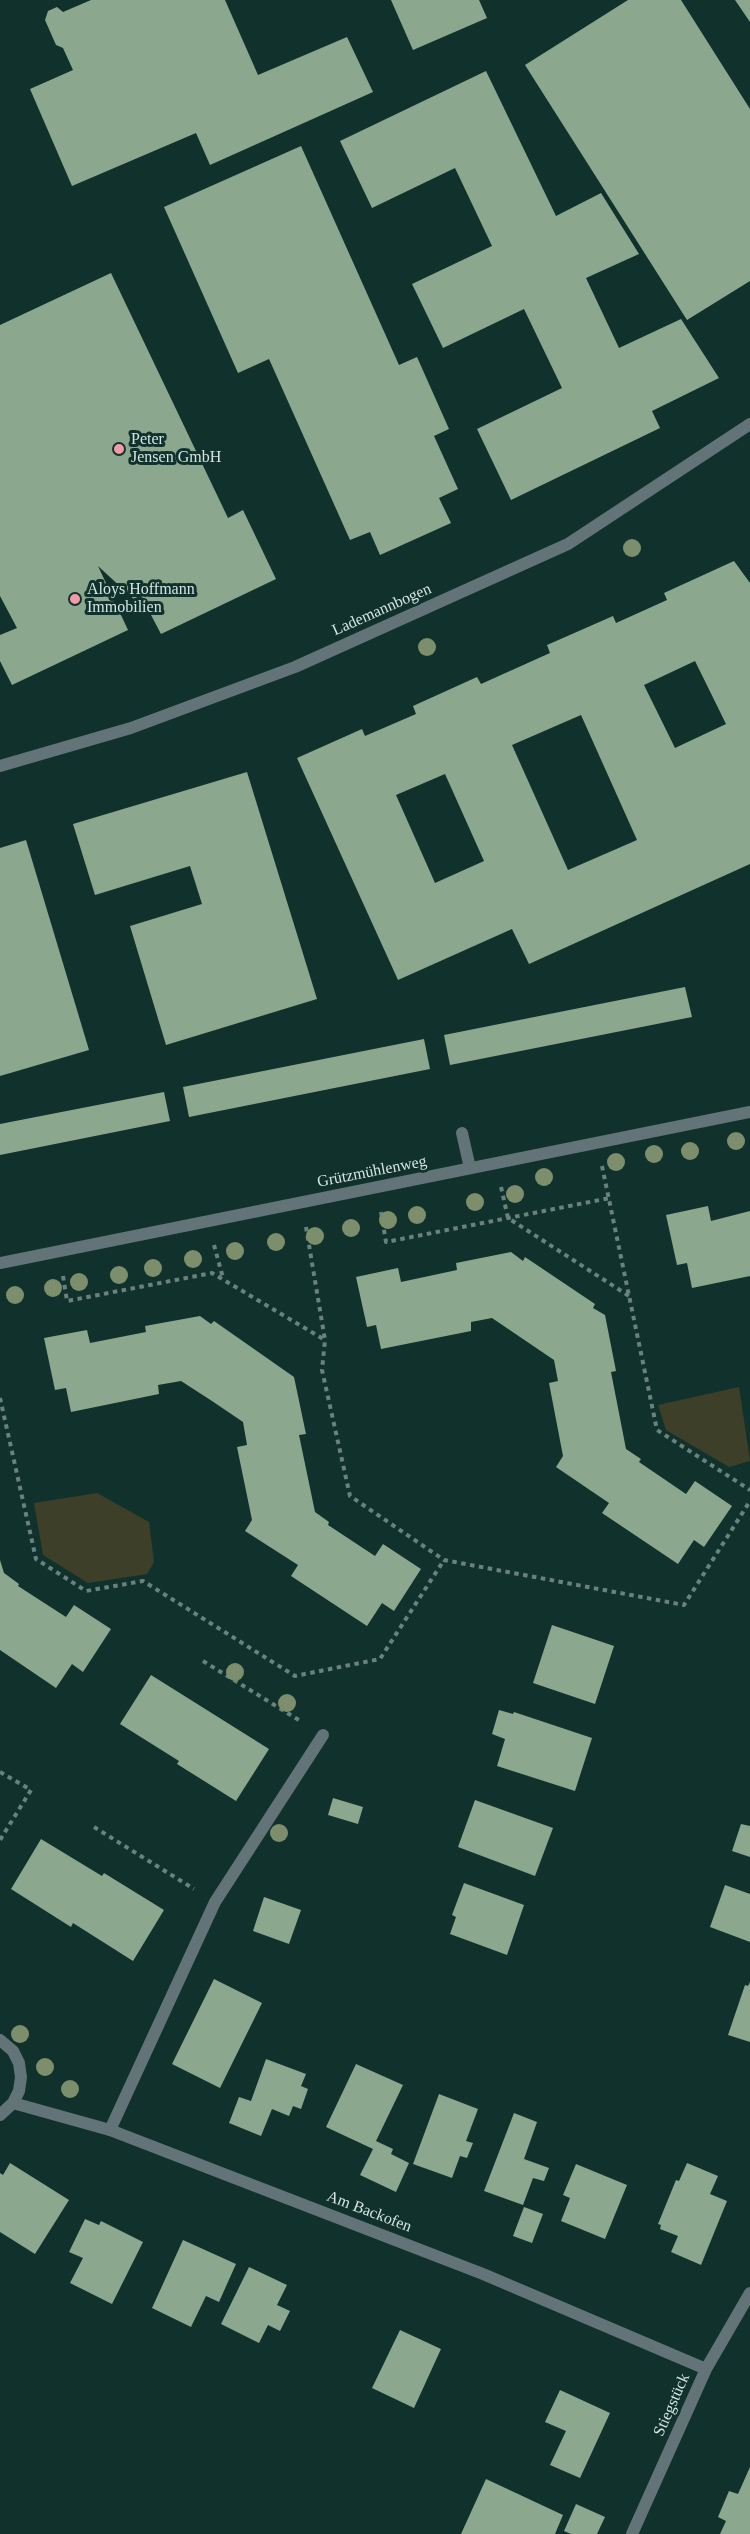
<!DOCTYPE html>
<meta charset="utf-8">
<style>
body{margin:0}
canvas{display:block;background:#11312c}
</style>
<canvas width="750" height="2534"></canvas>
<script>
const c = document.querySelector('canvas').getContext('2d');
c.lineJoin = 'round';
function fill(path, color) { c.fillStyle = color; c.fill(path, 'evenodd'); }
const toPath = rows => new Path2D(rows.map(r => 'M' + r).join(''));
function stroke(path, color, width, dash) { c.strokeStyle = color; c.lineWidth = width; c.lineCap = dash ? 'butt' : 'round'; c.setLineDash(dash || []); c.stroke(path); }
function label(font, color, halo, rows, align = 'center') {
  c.font = font + ' Georgia,serif'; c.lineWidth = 6; c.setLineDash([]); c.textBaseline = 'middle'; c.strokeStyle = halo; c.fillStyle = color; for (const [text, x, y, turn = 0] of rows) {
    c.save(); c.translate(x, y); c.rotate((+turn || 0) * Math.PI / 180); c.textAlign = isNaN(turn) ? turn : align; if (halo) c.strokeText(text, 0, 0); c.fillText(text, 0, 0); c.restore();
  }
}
fill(toPath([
 [739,1387,750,1461,729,1467,666,1430,658,1405],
 [97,1493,149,1522,154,1562,147,1574,88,1583,43,1555,34,1503]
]), '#3d3f29');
fill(toPath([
 [91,0,225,0,258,75,347,37,373,92,210,165,196,133,72,186,30,89,73,70,63,48,56,45,45,20,48,11,57,7,63,12],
 [391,0,479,0,487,18,413,50],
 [628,0,681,0,750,109,750,281,687,320,525,65],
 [735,0,750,0,750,22],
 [486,71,556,216,601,193,639,254,586,278,619,348,681,319,719,378,652,411,660,428,511,500,477,429,562,388,524,309,443,348,412,284,492,246,455,168,372,208,340,141],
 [301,146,399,365,417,357,449,429,434,436,458,489,439,498,451,523,380,555,370,532,350,540,269,359,238,373,164,207],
 [111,273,228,518,243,510,276,579,161,634,151,615,98,566,128,630,12,685,0,661,0,635,17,628,0,596,0,325],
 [734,561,750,583,750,864,529,964,512,929,398,980,297,758,362,729,365,736,416,714,413,706,477,677,481,684,550,653,547,645,613,616,616,623,667,600,664,593],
 [695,661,726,724,675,748,644,685],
 [581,715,637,840,568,870,512,745],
 [445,774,484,861,435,883,396,795],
 [247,772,317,999,166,1045,130,926,202,904,190,866,95,895,73,824],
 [26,840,89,1050,0,1076,0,848],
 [685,987,692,1017,450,1065,444,1035],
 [424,1039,430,1069,189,1117,183,1087],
 [164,1092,170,1121,0,1155,0,1124],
 [708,1206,711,1221,750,1211,750,1276,692,1288,687,1263,677,1265,666,1215],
 [511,1252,523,1261,525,1257,595,1304,593,1308,605,1315,616,1371,611,1372,626,1449,641,1459,639,1462,686,1494,695,1481,732,1506,704,1547,694,1540,678,1564,602,1513,609,1503,556,1467,563,1456,549,1383,558,1381,554,1360,492,1318,471,1322,471,1331,381,1349,376,1325,367,1327,356,1277,398,1268,401,1282,457,1270,456,1263],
 [200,1316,211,1324,214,1321,294,1377,306,1434,299,1435,315,1512,329,1522,328,1525,375,1556,383,1544,421,1569,394,1611,382,1603,367,1626,291,1576,298,1565,245,1531,252,1520,237,1447,247,1445,243,1422,212,1401,181,1381,158,1385,159,1394,71,1412,66,1388,55,1390,44,1338,87,1330,90,1343,146,1332,145,1326],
 [0,1560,4,1573,19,1584,18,1586,66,1617,74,1605,111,1629,83,1672,72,1664,56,1688,0,1650],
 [552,1625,614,1646,595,1704,533,1683],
 [151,1675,269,1749,236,1801,177,1764,179,1761,120,1724],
 [499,1710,513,1714,514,1712,592,1738,575,1791,497,1766,505,1739,492,1734],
 [333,1798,363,1807,358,1824,328,1815],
 [475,1800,553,1828,535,1876,458,1847],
 [741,1824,750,1826,750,1857,732,1851],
 [41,1839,102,1876,104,1873,164,1910,133,1961,73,1923,71,1927,11,1889],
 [464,1883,524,1905,507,1955,450,1934,456,1917,452,1915],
 [725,1885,750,1894,750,1942,710,1927],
 [264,1897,301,1910,289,1944,253,1931],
 [214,1979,262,2003,220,2088,172,2064],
 [750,1982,750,2042,728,2035,745,1985,748,1986],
 [266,2059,306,2074,301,2086,308,2089,301,2109,293,2106,289,2116,272,2109,261,2136,229,2123,239,2097,251,2101],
 [356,2064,403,2085,376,2141,393,2149,391,2154,409,2163,396,2192,360,2175,373,2149,326,2127],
 [439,2094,478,2109,466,2141,473,2143,467,2158,460,2156,452,2178,413,2164],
 [514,2113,537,2122,524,2159,549,2168,544,2181,533,2178,523,2205,484,2191],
 [10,2163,69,2200,35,2254,0,2232,0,2173,3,2175],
 [687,2163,718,2176,710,2194,727,2201,701,2265,671,2252,678,2236,660,2229,661,2225,658,2224,676,2180,679,2181],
 [576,2164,627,2185,605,2239,561,2221,570,2198,563,2195],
 [524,2207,543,2214,532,2243,513,2236],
 [85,2219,99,2225,101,2221,143,2242,112,2304,70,2283,83,2258,69,2252],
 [183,2240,236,2264,219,2302,206,2296,191,2327,152,2308],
 [249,2267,287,2285,277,2305,290,2311,280,2331,268,2325,259,2343,221,2324],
 [400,2330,441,2349,414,2408,372,2388],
 [560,2390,610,2413,580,2478,550,2465,566,2431,545,2422],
 [750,2467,750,2534,720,2534,726,2521,718,2517,729,2491,738,2494],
 [486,2479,563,2515,555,2534,461,2534],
 [576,2504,605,2517,597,2534,571,2534,564,2531]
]), '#8ba78e');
stroke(toPath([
 [602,1166,657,1430,750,1490],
 [501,1187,508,1218,629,1296],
 [381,1212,386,1242,610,1198],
 [306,1227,325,1340,322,1370,350,1496,444,1560,684,1605,750,1501],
 [214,1245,223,1278],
 [63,1276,67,1301,212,1273,325,1340],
 [0,1398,36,1559,86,1591,143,1581,295,1676,380,1659,444,1560],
 [203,1661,302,1722],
 [0,1772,31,1790,0,1840],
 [94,1827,194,1889]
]), '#69827e', 4, [4.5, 4.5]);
stroke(toPath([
 [462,1133,470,1168],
 [110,2130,215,1902,323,1735]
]), '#627478', 12);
stroke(toPath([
 [0,766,131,728,295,667,568,544,750,424],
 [0,1263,750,1112],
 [0,2040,13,2051,19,2063,21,2077,19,2091,13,2103,0,2115],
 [13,2103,110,2130,483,2274,706,2369],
 [632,2534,706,2369,750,2293]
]), '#627478', 12);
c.fillStyle = '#7c8e6b';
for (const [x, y] of [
 [632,548],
 [427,647],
 [736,1141],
 [690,1151],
 [654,1154],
 [616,1162],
 [544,1177],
 [515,1194],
 [475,1202],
 [417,1215],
 [388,1220],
 [351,1228],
 [315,1236],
 [276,1242],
 [235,1251],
 [193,1259],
 [153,1268],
 [119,1275],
 [79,1282],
 [53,1288],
 [15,1295],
 [235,1672],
 [287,1703],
 [279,1833],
 [20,2034],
 [45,2067],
 [70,2089]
]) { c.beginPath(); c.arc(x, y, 9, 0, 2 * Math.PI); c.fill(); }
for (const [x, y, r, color] of [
 [119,449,6,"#f39aa9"],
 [75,599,6,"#f39aa9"]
]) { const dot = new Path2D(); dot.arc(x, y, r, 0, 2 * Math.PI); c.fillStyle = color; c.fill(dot); stroke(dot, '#11312c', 2); }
label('16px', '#d4e5e2', '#11312c', [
 ["Peter",131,440],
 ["Jensen GmbH",131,458],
 ["Aloys Hoffmann",87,590],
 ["Immobilien",87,608]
], 'left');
label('16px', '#d4e5e2', '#11312c', [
 ["Lademannbogen",382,610,-24],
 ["Grützmühlenweg",372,1172,-11],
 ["Am Backofen",369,2212,21],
 ["Stiegstück",672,2405,-66]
]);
</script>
